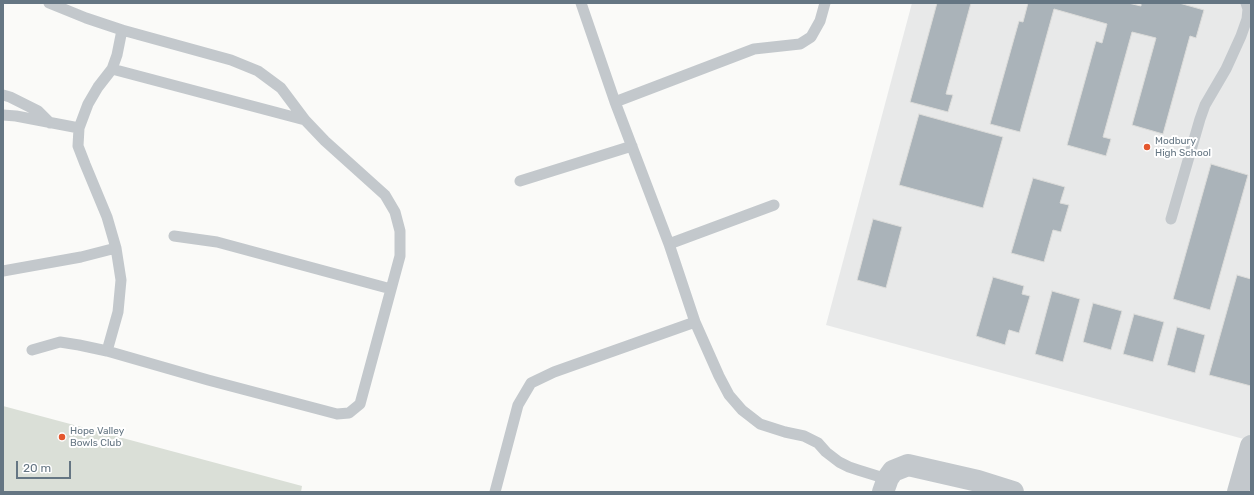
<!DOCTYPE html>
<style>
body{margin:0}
#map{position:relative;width:1254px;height:495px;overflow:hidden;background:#fafaf8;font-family:Rubik,sans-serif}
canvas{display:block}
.frame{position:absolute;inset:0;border:4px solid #657683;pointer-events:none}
.scale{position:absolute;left:16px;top:461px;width:55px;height:18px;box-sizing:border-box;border:2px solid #657683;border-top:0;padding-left:5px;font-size:12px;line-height:14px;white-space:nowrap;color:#657683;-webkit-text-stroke:3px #fff;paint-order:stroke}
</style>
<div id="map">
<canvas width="1254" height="495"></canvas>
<div class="frame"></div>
<div class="scale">20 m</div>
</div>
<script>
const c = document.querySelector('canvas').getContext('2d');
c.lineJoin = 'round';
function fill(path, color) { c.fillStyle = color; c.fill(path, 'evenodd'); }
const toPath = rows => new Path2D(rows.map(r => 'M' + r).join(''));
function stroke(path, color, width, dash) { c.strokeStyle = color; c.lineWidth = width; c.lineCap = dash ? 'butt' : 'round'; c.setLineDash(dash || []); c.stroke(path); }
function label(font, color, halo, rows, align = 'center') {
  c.font = font + ' Rubik,sans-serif'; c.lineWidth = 4; c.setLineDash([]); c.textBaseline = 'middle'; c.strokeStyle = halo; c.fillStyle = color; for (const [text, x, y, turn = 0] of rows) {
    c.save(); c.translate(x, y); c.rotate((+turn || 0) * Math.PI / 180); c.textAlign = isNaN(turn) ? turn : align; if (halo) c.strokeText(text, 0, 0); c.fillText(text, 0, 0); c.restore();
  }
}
fill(toPath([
 [912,3,1251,3,1251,441,826,325]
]), '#e8e9e9');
fill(toPath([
 [3,406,302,486,301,492,3,492]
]), '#dadfd7');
const building = toPath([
 [937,3,971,3,946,94,953,95,948,112,910,102,937,3],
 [1028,3,1128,3,1141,6,1141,3,1179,3,1204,10,1196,38,1190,36,1163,134,1132,125,1156,38,1132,32,1103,137,1111,139,1106,156,1067,145,1096,41,1102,43,1107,24,1054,9,1020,132,990,124,1019,21,1023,22,1028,3],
 [919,114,1003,137,983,208,899,185,919,114],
 [1211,164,1248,175,1210,310,1173,299,1211,164],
 [1033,178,1065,187,1060,203,1069,205,1061,232,1053,230,1044,262,1011,253,1033,178],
 [873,219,902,227,886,288,857,280,873,219],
 [1237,275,1251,279,1251,386,1209,375,1237,275],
 [993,277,1024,286,1022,294,1030,296,1019,333,1009,330,1005,345,976,336,993,277],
 [1052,291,1080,299,1063,362,1035,354,1052,291],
 [1093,303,1122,311,1111,350,1083,342,1093,303],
 [1134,314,1164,322,1153,362,1123,354,1134,314],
 [1177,327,1205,335,1195,373,1167,365,1177,327]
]);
fill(building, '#aab3b9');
stroke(building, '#dcdcda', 1);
stroke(toPath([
 [581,3,615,102,669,244,695,322,719,376,729,395,742,410,760,424,785,432,804,436,818,443,826,452,839,462,849,467,858,470,887,479,888,478],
 [112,69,305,120],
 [3,95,10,97,38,111,50,123],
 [615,102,754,49,800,44,811,37,820,21,825,3],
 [3,115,16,116,79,128],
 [520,181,632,146],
 [1171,219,1200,119,1205,105,1226,69,1241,36,1247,19,1248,9,1246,3],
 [174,236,217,242,391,289],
 [669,244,774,205],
 [3,271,81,257,116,248],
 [32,350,60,342,79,345,107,351,208,380,337,414,349,413,360,404,400,256,400,231,395,212,385,195,325,141,305,120,281,88,258,71,231,60,122,30,86,18,49,3],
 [107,351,118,312,121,280,116,248,107,217,85,164,78,146,79,128,88,104,98,87,112,69,117,55,122,30],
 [495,492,518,405,531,383,554,372,695,322]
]), '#c3c8cc', 11);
stroke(toPath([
 [883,492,888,478,893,471,908,465,978,481,1013,492],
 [1238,492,1251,446]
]), '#c3c8cc', 22);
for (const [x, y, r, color] of [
 [1147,147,4,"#e4572e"],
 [62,437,4,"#e4572e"]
]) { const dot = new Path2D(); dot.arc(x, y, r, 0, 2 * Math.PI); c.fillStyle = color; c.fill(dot); stroke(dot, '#fff', 1.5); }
label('10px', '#657683', '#fff', [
 ["Modbury",1155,141],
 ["High School",1155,153],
 ["Hope Valley",70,431],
 ["Bowls Club",70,443]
], 'left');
</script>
